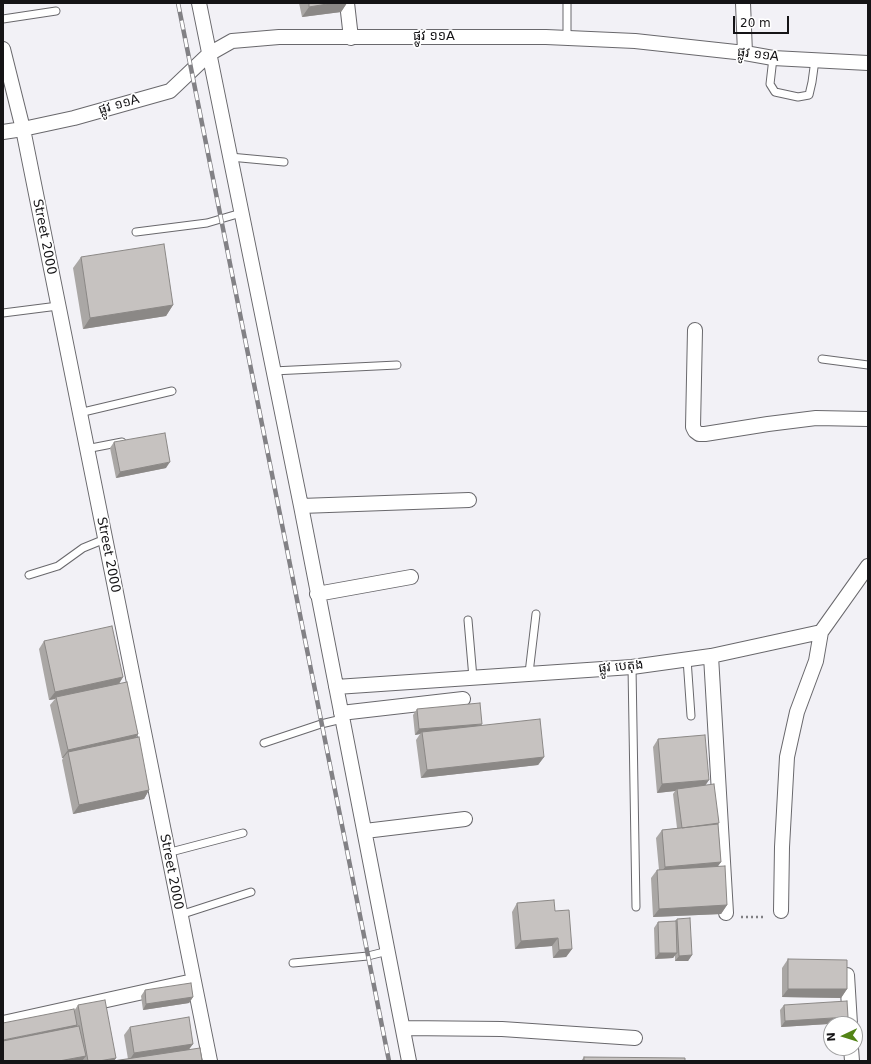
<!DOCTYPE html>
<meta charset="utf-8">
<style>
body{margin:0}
#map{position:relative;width:871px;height:1064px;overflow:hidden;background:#f2f1f6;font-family:"DejaVu Sans",sans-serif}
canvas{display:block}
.frame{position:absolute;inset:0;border:4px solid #151416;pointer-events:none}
.north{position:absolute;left:823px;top:1016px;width:40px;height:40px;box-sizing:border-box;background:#fff;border:1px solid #a1a1a2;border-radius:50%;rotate:266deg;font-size:11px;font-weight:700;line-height:16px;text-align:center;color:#151416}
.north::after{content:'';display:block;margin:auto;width:14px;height:18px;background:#538417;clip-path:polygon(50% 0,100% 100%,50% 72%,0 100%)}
.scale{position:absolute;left:733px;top:16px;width:56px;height:18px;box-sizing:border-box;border:2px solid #151416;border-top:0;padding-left:5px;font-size:12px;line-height:14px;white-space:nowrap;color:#151416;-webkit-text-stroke:3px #fff;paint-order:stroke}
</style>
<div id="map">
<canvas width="871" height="1064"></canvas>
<div class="frame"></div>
<div class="north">N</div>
<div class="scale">20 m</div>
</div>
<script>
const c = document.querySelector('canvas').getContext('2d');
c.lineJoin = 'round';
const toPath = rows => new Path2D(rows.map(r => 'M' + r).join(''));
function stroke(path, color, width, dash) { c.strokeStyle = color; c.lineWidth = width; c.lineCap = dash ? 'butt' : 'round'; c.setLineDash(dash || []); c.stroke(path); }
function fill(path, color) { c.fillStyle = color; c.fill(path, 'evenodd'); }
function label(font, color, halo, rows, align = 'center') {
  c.font = font + ' "DejaVu Sans","Noto Sans Khmer",sans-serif'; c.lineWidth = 3.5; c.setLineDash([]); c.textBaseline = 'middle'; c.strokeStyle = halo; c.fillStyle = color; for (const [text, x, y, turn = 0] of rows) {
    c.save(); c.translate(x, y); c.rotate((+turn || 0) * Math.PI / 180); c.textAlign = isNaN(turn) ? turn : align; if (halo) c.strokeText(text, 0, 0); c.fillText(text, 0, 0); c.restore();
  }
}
const service = toPath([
 [3,19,56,11],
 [567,38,567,3],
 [773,58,770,84,775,92,798,97,809,95,812,82,815,60],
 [230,157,284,162],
 [136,232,207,223,241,213],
 [3,313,58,306],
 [822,359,868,365],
 [273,371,397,365],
 [79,413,172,391],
 [86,449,122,442],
 [29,575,58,566,83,548,105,539],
 [468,620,473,678],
 [687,659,691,716],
 [632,667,636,907],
 [529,673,536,614],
 [264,743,321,724,342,719],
 [167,853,243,833],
 [180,915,251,892],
 [293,963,368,956,388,951]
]);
const minor = toPath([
 [199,3,301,506,409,1061],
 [347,3,351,38],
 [743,3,745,53],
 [3,49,23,129,210,1061],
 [3,132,23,129,74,118,170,91,209,54,232,41,279,37,546,37,635,41,745,53,773,58,868,63],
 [695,330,693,427,695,431,699,434,705,434,768,424,816,418,868,419],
 [301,506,469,500],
 [317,594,411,577],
 [711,656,726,913],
 [336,687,632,667,711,656,821,632,868,566],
 [341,713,463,699],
 [365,831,465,819],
 [781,911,782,847,787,757,797,712,816,661,821,632],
 [847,975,850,1024],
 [3,1023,193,981],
 [403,1028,502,1029,635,1038],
 [851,1048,852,1061]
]);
stroke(service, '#69686c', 9);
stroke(minor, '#69686c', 16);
stroke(toPath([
 [741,917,766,917]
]), '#818084', 2.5, [2, 3]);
stroke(service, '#fff', 7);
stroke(minor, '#fff', 14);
const rail = toPath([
 [178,3,389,1061]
]);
stroke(rail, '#828185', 4.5);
stroke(rail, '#fff', 3, [9]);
fill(toPath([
 [299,3,347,3,341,12,302,17],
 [81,257,173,305,166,316,83,329,73,268],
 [114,442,166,468,116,478,110,448],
 [44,641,123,677,119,684,138,734,136,737,149,790,144,799,73,814,62,760,63,758,62,758,50,705,55,699,49,700,39,649],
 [417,709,480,725,544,757,538,765,421,778,416,740,420,734,415,735,413,715],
 [658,739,705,785,718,824,721,862,718,866,727,905,721,914,653,917,651,878,657,870,659,870,656,838,662,830,677,828,673,794,675,791,657,793,653,747],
 [517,903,555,911,572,949,566,957,553,958,552,946,515,949,512,912],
 [677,919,692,955,688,961,675,961,675,955,673,958,655,959,654,928,658,922,675,921],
 [788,959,847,989,841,998,782,997,782,968],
 [145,990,193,997,189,1003,143,1010,141,996],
 [78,1005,116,1058,114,1061,128,1059,124,1035,130,1027,193,1044,189,1049,202,1061,3,1061,74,1011],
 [784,1005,844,1023,781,1027,780,1010],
 [584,1057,685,1061,581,1061]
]), '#aaa7a5');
fill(toPath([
 [333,3,347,3,341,12,302,17,309,7],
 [173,305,166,316,83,329,90,318],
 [170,462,166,468,116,478,120,472],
 [123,677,118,685,56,697,55,699,49,700,55,692],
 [482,724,478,729,422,732,420,734,415,735,419,729],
 [138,734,133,743,68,752,63,758,62,758,68,750],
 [544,757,538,765,421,778,427,770],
 [709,780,703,789,677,789,675,791,657,793,662,784],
 [149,790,144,799,73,814,79,805],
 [721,862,715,870,659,875,665,867],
 [727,905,721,914,653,917,659,909],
 [558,938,552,946,515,949,521,941],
 [572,949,566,957,553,958,559,950],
 [659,953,677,953,673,958,655,959],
 [692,955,688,961,675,961,679,956],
 [788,989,847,989,841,998,782,997],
 [193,997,189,1003,143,1010,146,1004],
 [848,1017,844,1023,781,1027,785,1021],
 [77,1025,73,1031,3,1045,3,1040],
 [193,1044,187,1052,129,1061,134,1053],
 [86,1056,82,1061,59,1061],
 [116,1058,114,1061,99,1061]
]), '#8b8886');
const building = toPath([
 [309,3,333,3,309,7,309,3],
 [164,244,173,305,90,318,81,257,164,244],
 [165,433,170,462,120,472,114,442,165,433],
 [112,626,123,677,55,692,44,641,112,626],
 [127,682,138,734,68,750,56,697,127,682],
 [480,703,482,724,419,729,417,709,480,703],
 [540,719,544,757,427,770,422,732,540,719],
 [705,735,709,780,662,784,658,739,705,735],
 [139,737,149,790,79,805,68,752,139,737],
 [714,784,719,823,682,828,677,789,714,784],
 [718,824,721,862,665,867,662,830,718,824],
 [725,866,727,905,659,909,657,870,725,866],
 [554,900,555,911,569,910,572,949,559,950,558,938,521,941,517,903,554,900],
 [690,918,692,955,679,956,677,919,690,918],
 [676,921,677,953,659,953,658,922,676,921],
 [788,959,847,960,847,989,788,989,788,959],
 [191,983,193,997,146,1004,145,990,191,983],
 [105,1000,116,1058,99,1061,88,1061,78,1005,105,1000],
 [847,1001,848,1017,785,1021,784,1005,847,1001],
 [74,1009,77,1025,3,1040,3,1023,74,1009],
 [189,1017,193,1044,134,1053,130,1027,189,1017],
 [79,1026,86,1056,59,1061,3,1061,3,1041,79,1026],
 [200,1048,202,1061,113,1061,200,1048],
 [584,1057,685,1058,685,1061,584,1061,584,1057]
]);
fill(building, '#c6c2c0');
stroke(building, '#8b8886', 1);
label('13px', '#151416', '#fff', [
 ["ផ្លូវ ១១A",434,37],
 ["ផ្លូវ ១១A",758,55,7],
 ["ផ្លូវ ១១A",119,105,-16],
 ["Street 2000",44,237,79],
 ["Street 2000",108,555,79],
 ["ផ្លូវ បេតុង",621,667,-5],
 ["Street 2000",171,872,79]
]);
</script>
